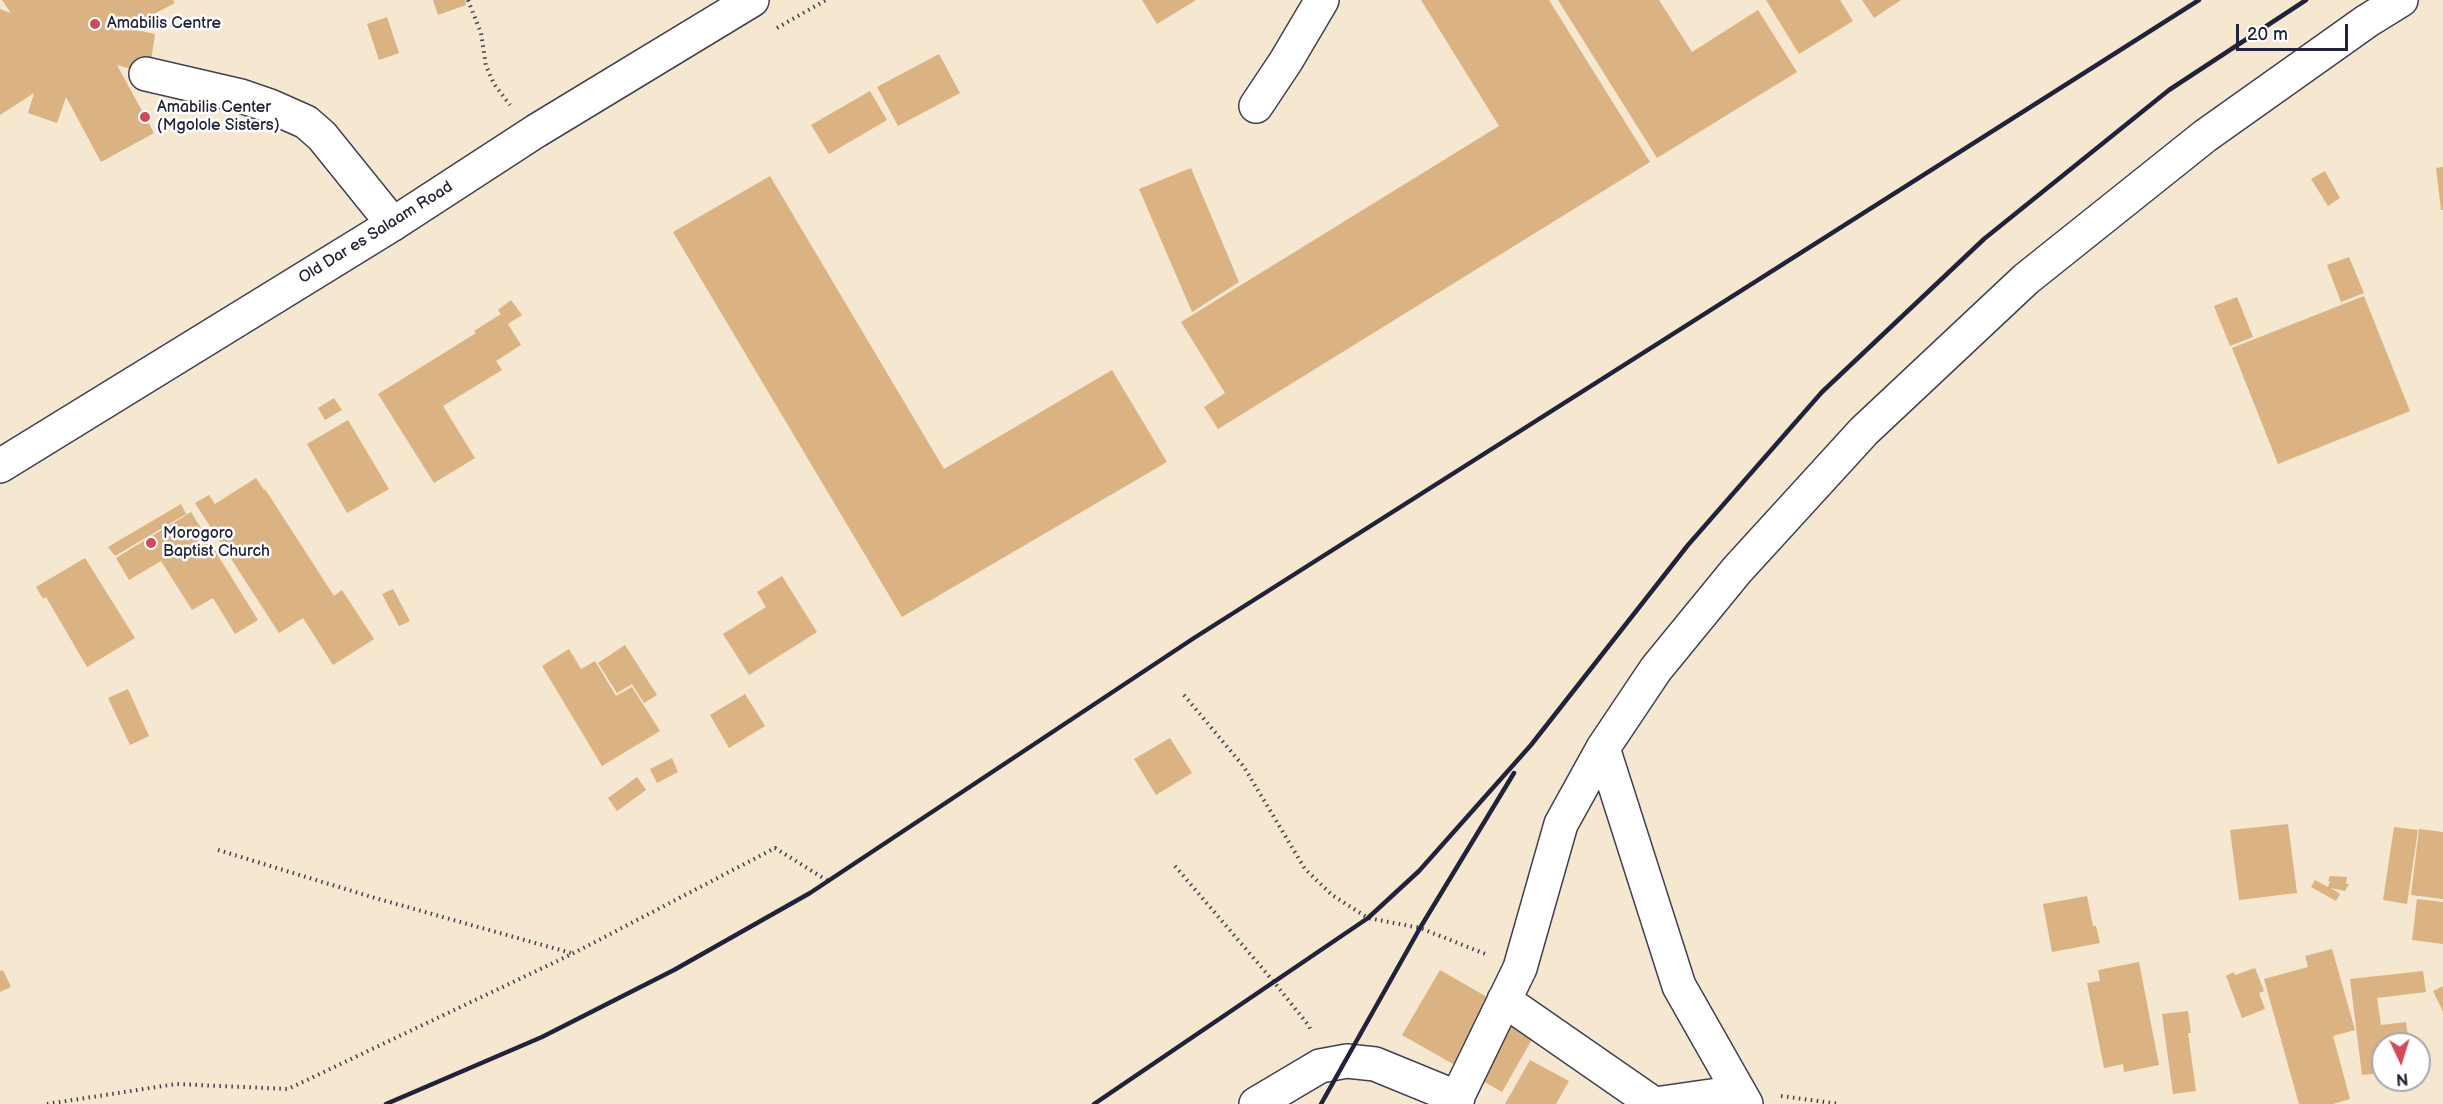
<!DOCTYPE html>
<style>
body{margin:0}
#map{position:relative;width:2443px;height:1104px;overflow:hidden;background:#f5e7d0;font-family:"Balsamiq Sans",sans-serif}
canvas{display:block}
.north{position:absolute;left:2371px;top:1032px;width:60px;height:60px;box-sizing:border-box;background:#fff;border:2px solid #a7a7b1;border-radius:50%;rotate:176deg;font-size:16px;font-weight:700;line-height:24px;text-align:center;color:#22223b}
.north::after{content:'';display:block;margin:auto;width:21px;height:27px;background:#d1495b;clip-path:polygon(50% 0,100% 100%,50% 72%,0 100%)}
.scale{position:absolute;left:2236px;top:24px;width:112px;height:27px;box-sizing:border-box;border:3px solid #22223b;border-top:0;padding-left:8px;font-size:18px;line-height:21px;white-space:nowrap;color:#22223b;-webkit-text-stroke:4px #fff;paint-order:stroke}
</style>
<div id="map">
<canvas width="2443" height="1104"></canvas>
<div class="north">N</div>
<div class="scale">20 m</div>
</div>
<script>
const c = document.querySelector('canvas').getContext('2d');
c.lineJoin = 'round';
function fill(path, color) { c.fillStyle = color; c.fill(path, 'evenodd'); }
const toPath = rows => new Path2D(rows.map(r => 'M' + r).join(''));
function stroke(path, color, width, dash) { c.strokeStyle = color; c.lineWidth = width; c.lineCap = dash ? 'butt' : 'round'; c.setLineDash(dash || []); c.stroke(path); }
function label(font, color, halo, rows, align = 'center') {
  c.font = font + ' "Balsamiq Sans",sans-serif'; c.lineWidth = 5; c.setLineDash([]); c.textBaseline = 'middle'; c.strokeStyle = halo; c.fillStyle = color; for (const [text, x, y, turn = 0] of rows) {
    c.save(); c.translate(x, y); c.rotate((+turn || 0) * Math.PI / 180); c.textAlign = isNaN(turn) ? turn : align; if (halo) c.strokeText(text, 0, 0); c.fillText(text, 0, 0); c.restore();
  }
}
fill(toPath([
 [2,0,173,0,175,3,127,28,155,34,149,74,117,65,154,133,101,162,66,97,57,123,28,113,34,93,0,115,0,9,11,13],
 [433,0,465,0,466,5,438,15],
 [1142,0,1196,0,1157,24],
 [1421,0,1549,0,1650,162,1218,429,1204,407,1225,393,1181,322,1499,126],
 [1558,0,1659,0,1692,52,1758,10,1797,72,1657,158],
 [1766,0,1840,0,1853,21,1799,54],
 [1862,0,1901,0,1874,18],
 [387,17,399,53,379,60,367,24],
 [939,54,960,93,898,126,877,87],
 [870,91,887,120,829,154,811,125],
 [2443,167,2443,210,2441,210,2436,168],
 [1191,168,1239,282,1192,312,1139,189],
 [2325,171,2340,198,2328,206,2311,179],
 [770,176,944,469,1112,370,1167,462,902,617,673,232],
 [2349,257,2364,293,2341,302,2327,265],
 [2364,296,2410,411,2278,464,2232,348],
 [2237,297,2253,337,2230,346,2214,306],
 [511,300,522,315,508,324,521,345,496,361,502,370,443,406,475,458,434,483,378,394,476,333,474,331,501,314,498,310],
 [334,398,342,410,325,420,318,408],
 [348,420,389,489,347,513,307,444],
 [256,478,264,490,265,489,334,596,342,590,374,639,333,665,303,618,279,633,195,503,209,495,215,504],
 [181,504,186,514,115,556,108,547],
 [191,512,258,620,235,634,213,598,192,610,161,561,129,580,116,558],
 [85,558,135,638,87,667,46,597,43,599,36,587],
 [782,576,817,632,749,675,723,634,766,607,757,592],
 [393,589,410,621,399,626,382,594],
 [625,645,657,695,644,703,632,684,617,693,598,663],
 [569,649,581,669,595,661,616,696,632,687,660,731,602,766,542,666],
 [128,689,149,736,130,745,108,698],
 [745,694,765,726,729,748,710,715],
 [1170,738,1192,773,1156,795,1134,759],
 [672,758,678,772,657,783,650,769],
 [637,777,646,790,617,811,608,798],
 [2288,824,2297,893,2239,900,2230,830],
 [2394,827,2418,830,2407,904,2383,900],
 [2419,829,2443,832,2443,899,2411,895],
 [2330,876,2347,877,2346,884,2349,884,2345,891,2331,888,2340,894,2336,901,2311,887,2315,880,2328,887,2330,881,2328,881],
 [2087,896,2093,926,2096,926,2100,943,2052,952,2043,904],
 [2417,899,2443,902,2443,944,2412,940],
 [2332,949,2355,1030,2333,1036,2350,1099,2333,1104,2299,1104,2264,979,2308,967,2305,956],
 [2139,962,2159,1065,2124,1072,2123,1064,2104,1068,2087,983,2100,981,2098,970],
 [2255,968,2264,991,2259,993,2265,1009,2242,1018,2226,976,2234,972,2235,975],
 [3,970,11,987,0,992,0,971],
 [1440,970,1539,1027,1502,1092,1402,1035],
 [2423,971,2426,992,2377,998,2381,1025,2406,1022,2409,1044,2383,1044,2383,1073,2362,1075,2350,979],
 [2443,986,2443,1012,2433,991],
 [2188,1011,2191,1033,2188,1033,2196,1091,2173,1094,2162,1014],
 [1530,1060,1569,1081,1556,1104,1505,1104]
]), '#dbb282');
const minor = toPath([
 [146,74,241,96,270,106,306,122,322,136,393,224],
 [1256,106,1286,61,1322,0],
 [1603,748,1679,986,1746,1104],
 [1504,1000,1654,1104],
 [1256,1104,1320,1066,1347,1061,1375,1064,1458,1098],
 [1454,1104,1520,968,1561,824,1603,748,1656,669,1737,570,1864,431,2026,279,2205,136,2367,21,2401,0],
 [1655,1104,1739,1092]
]);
const major = toPath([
 [0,466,393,224,536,131,752,0]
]);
stroke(minor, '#424051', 36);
stroke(major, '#424051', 36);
stroke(toPath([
 [468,0,481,33,486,66,494,84,510,105],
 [777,28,826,0],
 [1184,695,1244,767,1305,869,1332,895,1368,918,1420,928,1488,955],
 [218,850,375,898,571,953],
 [1175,866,1274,982,1309,1026,1311,1031],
 [1781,1096,1840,1104],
 [47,1104,176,1084,288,1089,572,954,775,848,828,881]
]), '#424051', 4, [1.5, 4.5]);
stroke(minor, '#fff', 33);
stroke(major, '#fff', 33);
stroke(toPath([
 [386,1104,542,1037,674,970,810,893,1194,638,2199,0],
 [1094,1104,1368,918,1419,871,1531,745,1688,545,1822,392,1984,239,2169,90,2306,0],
 [1321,1104,1420,928,1514,773]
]), '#22223b', 4.5);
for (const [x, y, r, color] of [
 [95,24,6,"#d1495b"],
 [145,117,6,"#d1495b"],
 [151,543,6,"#d1495b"]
]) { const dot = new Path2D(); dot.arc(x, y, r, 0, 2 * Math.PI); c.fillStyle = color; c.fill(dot); stroke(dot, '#fff', 2); }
label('16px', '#22223b', '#fff', [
 ["Amabilis Centre",107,24],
 ["Amabilis Center",157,108],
 ["(Mgolole Sisters)",157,126],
 ["Morogoro",163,534],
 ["Baptist Church",163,552]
], 'left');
label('16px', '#22223b', '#fff', [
 ["Old Dar es Salaam Road",376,233,-32]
]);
</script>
